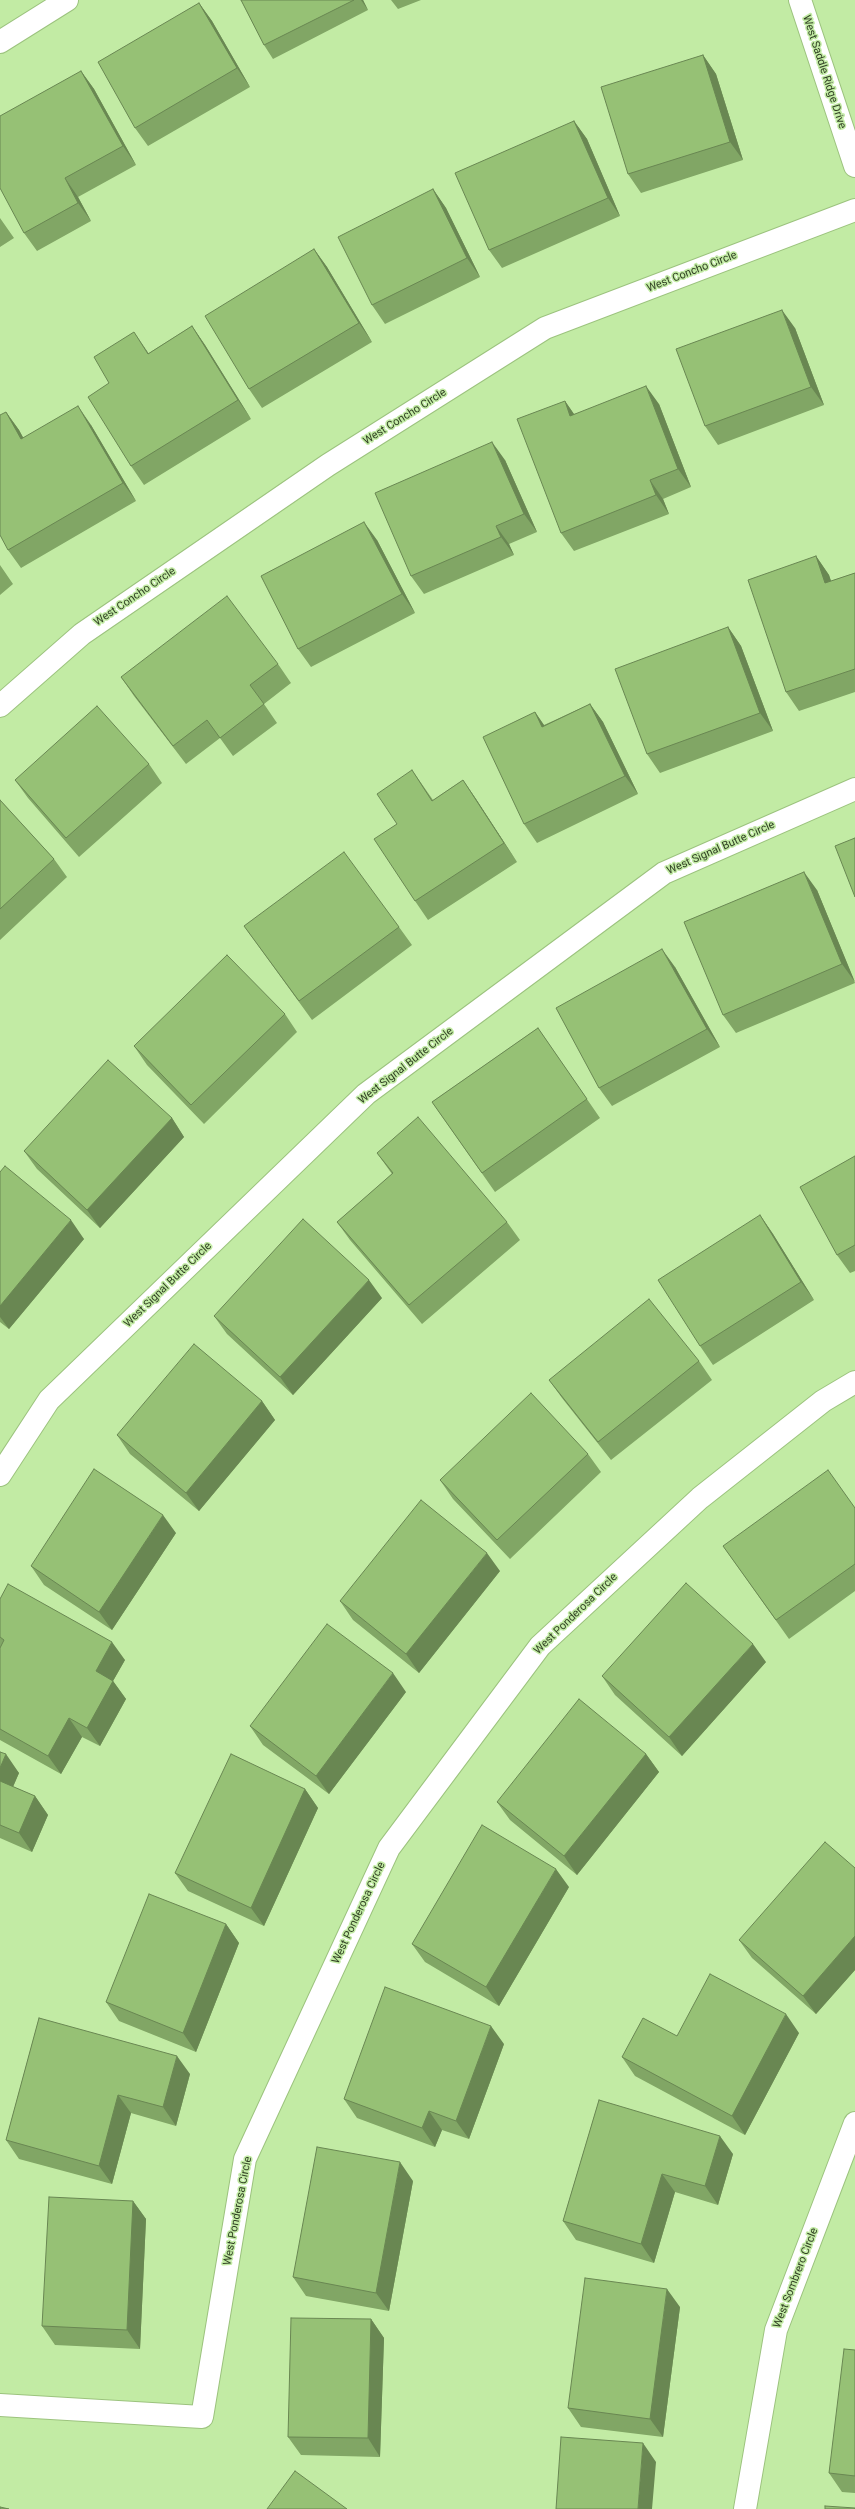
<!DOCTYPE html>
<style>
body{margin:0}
canvas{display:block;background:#c2eba4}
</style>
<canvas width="855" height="2509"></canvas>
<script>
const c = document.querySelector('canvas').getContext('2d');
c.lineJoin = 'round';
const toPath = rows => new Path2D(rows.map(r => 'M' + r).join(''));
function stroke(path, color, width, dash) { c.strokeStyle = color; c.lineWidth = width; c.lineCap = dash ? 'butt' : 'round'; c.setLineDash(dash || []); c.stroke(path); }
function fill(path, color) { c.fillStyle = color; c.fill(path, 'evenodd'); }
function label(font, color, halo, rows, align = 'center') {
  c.font = font + ' Roboto,sans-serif'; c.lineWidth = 3; c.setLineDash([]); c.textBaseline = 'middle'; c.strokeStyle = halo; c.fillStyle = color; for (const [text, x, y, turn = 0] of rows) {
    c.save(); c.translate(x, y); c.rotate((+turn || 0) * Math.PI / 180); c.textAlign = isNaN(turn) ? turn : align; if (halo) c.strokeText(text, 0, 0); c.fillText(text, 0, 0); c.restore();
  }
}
const minor = toPath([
 [800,0,855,166],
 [0,42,67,0],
 [0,706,82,634,328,465,545,328,855,210],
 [0,1475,49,1400,366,1094,664,873,855,789],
 [0,2405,202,2417,245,2159,389,1848,540,1646,700,1498,823,1401,855,1382],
 [745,2509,776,2330,855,2123]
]);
stroke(minor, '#9cc37e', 24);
stroke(minor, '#fff', 22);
fill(toPath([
 [241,0,363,0,368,10,273,59,264,45],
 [391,0,421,0,398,9],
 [199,3,212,21,250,87,148,146,135,128],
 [703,55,716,74,743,160,641,193,628,174],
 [81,71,94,89,136,165,78,197,91,221,37,251,24,233],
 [574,121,587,139,620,216,502,268,489,250],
 [433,189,446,208,480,277,385,324,372,305],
 [0,218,14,238,0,247],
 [314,249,327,267,372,342,262,408,249,389],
 [192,326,205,345,251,419,144,485,131,466,109,383,149,353],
 [795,328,824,405,718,445,705,426],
 [565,401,574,414,659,404,691,487,663,499,669,514,574,551,561,533],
 [6,412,19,430,23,438,91,425,136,501,21,568,8,550],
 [505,460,537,532,509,544,514,555,424,594,411,576],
 [377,540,415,613,311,667,298,649],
 [816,556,829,575,831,581,855,573,855,692,799,711,786,692],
 [0,565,13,584,0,595],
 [728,627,741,646,773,731,660,773,647,754],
 [278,664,291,683,264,704,277,723,233,756,220,738,186,764,134,696,121,677],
 [590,704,603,722,638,794,537,843,524,824,535,712,544,725],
 [149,764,162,783,79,857,28,798,15,780],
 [412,770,433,800,463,780,476,799,517,862,428,920,415,901,397,824],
 [0,800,54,859,67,877,0,940],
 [817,890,855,983,736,1033,723,1015],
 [244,926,399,927,412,945,312,1020],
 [675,967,720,1047,612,1106,599,1088],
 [285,1014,297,1032,204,1124,147,1065,134,1046],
 [538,1028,600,1118,495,1192,432,1102],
 [172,1118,184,1137,100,1228,37,1169,24,1151],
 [377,1153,507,1222,520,1240,422,1324,350,1240,337,1222,392,1174],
 [855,1156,855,1271,850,1273,837,1255],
 [0,1172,84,1239,9,1329,0,1322],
 [760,1215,773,1234,814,1300,713,1365,700,1346],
 [382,1298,293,1395,227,1334,214,1316],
 [699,1361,712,1380,611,1460,562,1398,549,1380],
 [262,1401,275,1420,199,1511,130,1454,117,1435],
 [588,1454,601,1472,510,1559,453,1499,440,1480],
 [855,1508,855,1591,789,1639,723,1546],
 [176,1533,112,1630,44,1585,31,1566],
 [500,1571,419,1673,353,1620,340,1601],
 [0,1599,125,1660,113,1681,126,1699,100,1746,82,1737,61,1774,0,1740],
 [766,1662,682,1756,615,1695,602,1676],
 [406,1692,329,1794,263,1745,250,1726],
 [0,1752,19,1773,13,1787,35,1796,48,1815,32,1852,0,1838],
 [646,1754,659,1772,577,1875,510,1820,497,1802],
 [305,1789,318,1808,264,1926,188,1891,175,1873],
 [855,1868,855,1970,816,2014,752,1958,739,1940],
 [569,1887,499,2006,425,1962,412,1944],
 [226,1924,239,1943,196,2052,119,2021,106,2002],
 [39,2018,190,2074,176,2126,131,2113,112,2184,19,2159,6,2140],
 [799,2033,745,2135,635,2076,622,2057,677,2036],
 [504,2044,469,2139,442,2130,435,2147,357,2118,344,2099],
 [599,2100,733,2154,718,2205,675,2192,654,2263,576,2240,563,2221],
 [413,2181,389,2311,306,2296,293,2277],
 [133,2201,146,2219,140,2349,55,2345,42,2326],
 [680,2307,663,2437,581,2427,568,2408],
 [371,2319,384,2338,380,2457,301,2455,288,2437],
 [855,2350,855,2493,842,2492,829,2473]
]), '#81a665');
fill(toPath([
 [361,0,363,0,368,10],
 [199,3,212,21,250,87,237,68],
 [703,55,716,74,743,160,730,142],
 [81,71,94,89,136,165,123,146],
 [574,121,587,139,620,216,608,198],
 [65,178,78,197,91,221,78,203],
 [433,189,446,208,480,277,467,258],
 [314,249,327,267,372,342,359,323],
 [782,310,795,328,824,405,811,387],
 [192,326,205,345,251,419,238,400],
 [134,332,147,351,161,373,148,354],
 [646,386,659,404,691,487,678,469],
 [565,401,578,420,570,416],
 [78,406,91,425,136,501,123,483],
 [6,412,19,430,34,457,21,439],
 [492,442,505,460,537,532,524,514],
 [650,480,663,499,669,514,656,495],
 [364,522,377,540,415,613,402,594],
 [496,526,509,544,514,555,501,537],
 [816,556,829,575,838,602,825,583],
 [728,627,741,646,773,731,760,713],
 [590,704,603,722,638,794,625,776],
 [535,712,548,731,542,727],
 [463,780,476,799,517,862,504,843],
 [804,872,817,890,855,982,842,964],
 [662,949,675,967,720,1047,707,1029],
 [172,1118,184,1137,100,1228,87,1210],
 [760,1215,773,1234,814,1300,801,1282],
 [71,1220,84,1239,9,1329,0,1317,0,1306],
 [369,1280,382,1298,293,1395,280,1377],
 [262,1401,275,1420,199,1511,186,1493],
 [163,1515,176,1533,112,1630,99,1612],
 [487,1553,500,1571,419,1673,406,1654],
 [112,1642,125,1660,113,1681,126,1699,100,1746,87,1728,96,1671],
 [753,1644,766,1662,682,1756,669,1737],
 [393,1673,406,1692,329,1794,316,1776],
 [69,1718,82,1737,61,1774,48,1756],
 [6,1754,19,1773,8,1798,0,1786,0,1768],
 [646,1754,659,1772,577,1875,564,1856],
 [305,1789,318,1808,264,1926,251,1908],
 [35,1796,48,1815,32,1852,19,1833],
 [556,1869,569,1887,499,2006,486,1987],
 [226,1924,239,1943,196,2052,183,2033],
 [855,1936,855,1970,816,2014,803,1996],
 [786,2014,799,2033,745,2135,732,2116],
 [491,2026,504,2044,469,2139,456,2121],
 [177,2056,190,2074,176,2126,163,2107],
 [118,2095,131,2113,112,2184,99,2166],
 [429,2111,442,2130,435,2147,422,2128],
 [720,2136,733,2154,718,2205,705,2186],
 [400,2162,413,2181,389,2311,376,2293],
 [662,2174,675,2192,654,2263,641,2244],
 [133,2201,146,2219,140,2349,127,2330],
 [667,2289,680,2307,663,2437,650,2419],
 [371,2319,384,2338,380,2457,368,2438],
 [643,2443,656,2462,652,2509,638,2509]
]), '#698752');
const building = toPath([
 [241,0,354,0,264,45,241,0],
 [199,3,237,68,135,128,98,62,199,3],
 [703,55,730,142,628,174,601,87,703,55],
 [81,71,123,146,65,178,78,203,24,233,0,188,0,116,81,71],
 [574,121,608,198,489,250,455,173,574,121],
 [433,189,467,258,372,305,338,237,433,189],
 [314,249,359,323,249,389,205,316,314,249],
 [782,310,811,387,705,426,676,349,782,310],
 [192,326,238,400,131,466,88,397,109,383,94,357,134,332,148,354,192,326],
 [646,386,678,469,650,480,656,495,561,533,517,419,565,401,570,416,646,386],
 [78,406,123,483,8,550,0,535,0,415,6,412,21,439,78,406],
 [492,442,524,514,496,526,501,537,411,576,375,493,492,442],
 [364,522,402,594,298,649,261,576,364,522],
 [816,556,825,583,855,573,855,669,786,692,748,580,816,556],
 [227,596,278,664,250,685,264,704,220,738,207,720,173,746,121,677,227,596],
 [728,627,760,713,647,754,615,669,728,627],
 [590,704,625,776,524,824,483,737,535,712,542,727,590,704],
 [97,706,149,764,66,838,15,780,97,706],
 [412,770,432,801,463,780,504,843,415,901,374,839,397,824,377,794,412,770],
 [0,800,54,859,0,909,0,800],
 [855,838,855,897,835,846,855,838],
 [344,852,399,927,299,1001,244,926,344,852],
 [804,872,842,964,723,1015,684,922,804,872],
 [662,949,707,1029,599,1088,556,1008,662,949],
 [227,955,285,1014,191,1105,134,1046,227,955],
 [538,1028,587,1099,482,1173,432,1102,538,1028],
 [108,1060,172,1118,87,1210,24,1151,108,1060],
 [418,1117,507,1222,409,1305,337,1222,393,1173,377,1153,418,1117],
 [855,1156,855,1245,837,1255,800,1187,855,1156],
 [5,1166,71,1220,0,1306,0,1172,5,1166],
 [760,1215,801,1282,700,1346,658,1280,760,1215],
 [303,1219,369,1280,280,1377,214,1316,303,1219],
 [649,1299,699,1361,598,1442,549,1380,649,1299],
 [194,1344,262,1401,186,1493,117,1435,194,1344],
 [531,1393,588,1454,497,1540,440,1480,531,1393],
 [94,1469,163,1515,99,1612,31,1566,94,1469],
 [828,1470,855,1508,855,1564,776,1620,723,1546,828,1470],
 [421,1500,487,1553,406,1654,340,1601,421,1500],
 [686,1583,753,1644,669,1737,602,1676,686,1583],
 [8,1584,112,1642,96,1671,113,1681,87,1728,69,1718,48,1756,0,1729,0,1648,4,1640,0,1637,0,1599,8,1584],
 [327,1624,393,1673,316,1776,250,1726,327,1624],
 [579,1699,646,1754,564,1856,497,1802,579,1699],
 [0,1752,6,1754,0,1768,0,1752],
 [231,1754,305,1789,251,1908,175,1873,231,1754],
 [0,1781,35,1796,19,1833,0,1825,0,1781],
 [482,1825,556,1869,486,1987,412,1944,482,1825],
 [825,1842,855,1868,855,1936,803,1996,739,1940,825,1842],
 [149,1894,226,1924,183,2033,106,2002,149,1894],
 [710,1974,786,2014,732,2116,622,2057,643,2018,677,2036,710,1974],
 [385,1987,491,2026,456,2121,429,2111,422,2128,344,2099,385,1987],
 [39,2018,177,2056,163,2107,118,2095,99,2166,6,2140,39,2018],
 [599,2100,720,2136,705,2186,662,2174,641,2244,563,2221,599,2100],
 [317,2147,400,2162,376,2293,293,2277,317,2147],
 [49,2197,133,2201,127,2330,42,2326,49,2197],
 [585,2278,667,2289,650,2419,568,2408,585,2278],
 [291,2318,371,2319,368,2438,288,2437,291,2318],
 [844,2349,855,2350,855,2476,829,2473,844,2349],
 [561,2437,643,2443,638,2509,556,2509,561,2437],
 [295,2471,347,2509,267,2509,295,2471],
 [825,2506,855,2508,855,2509,825,2509,825,2506],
 [0,2507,9,2509,0,2509,0,2507]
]);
fill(building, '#96c175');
stroke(building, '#698752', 1);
label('11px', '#314124', '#c2eba4', [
 ["West Saddle Ridge Drive",824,72,72],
 ["West Concho Circle",692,272,-21],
 ["West Concho Circle",405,417,-32],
 ["West Concho Circle",135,597,-34],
 ["West Signal Butte Circle",721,848,-24],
 ["West Signal Butte Circle",406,1066,-38],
 ["West Signal Butte Circle",168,1285,-44],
 ["West Ponderosa Circle",576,1614,-44],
 ["West Ponderosa Circle",359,1913,-65],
 ["West Ponderosa Circle",238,2211,-79],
 ["West Sombrero Circle",796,2278,-69]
]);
</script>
